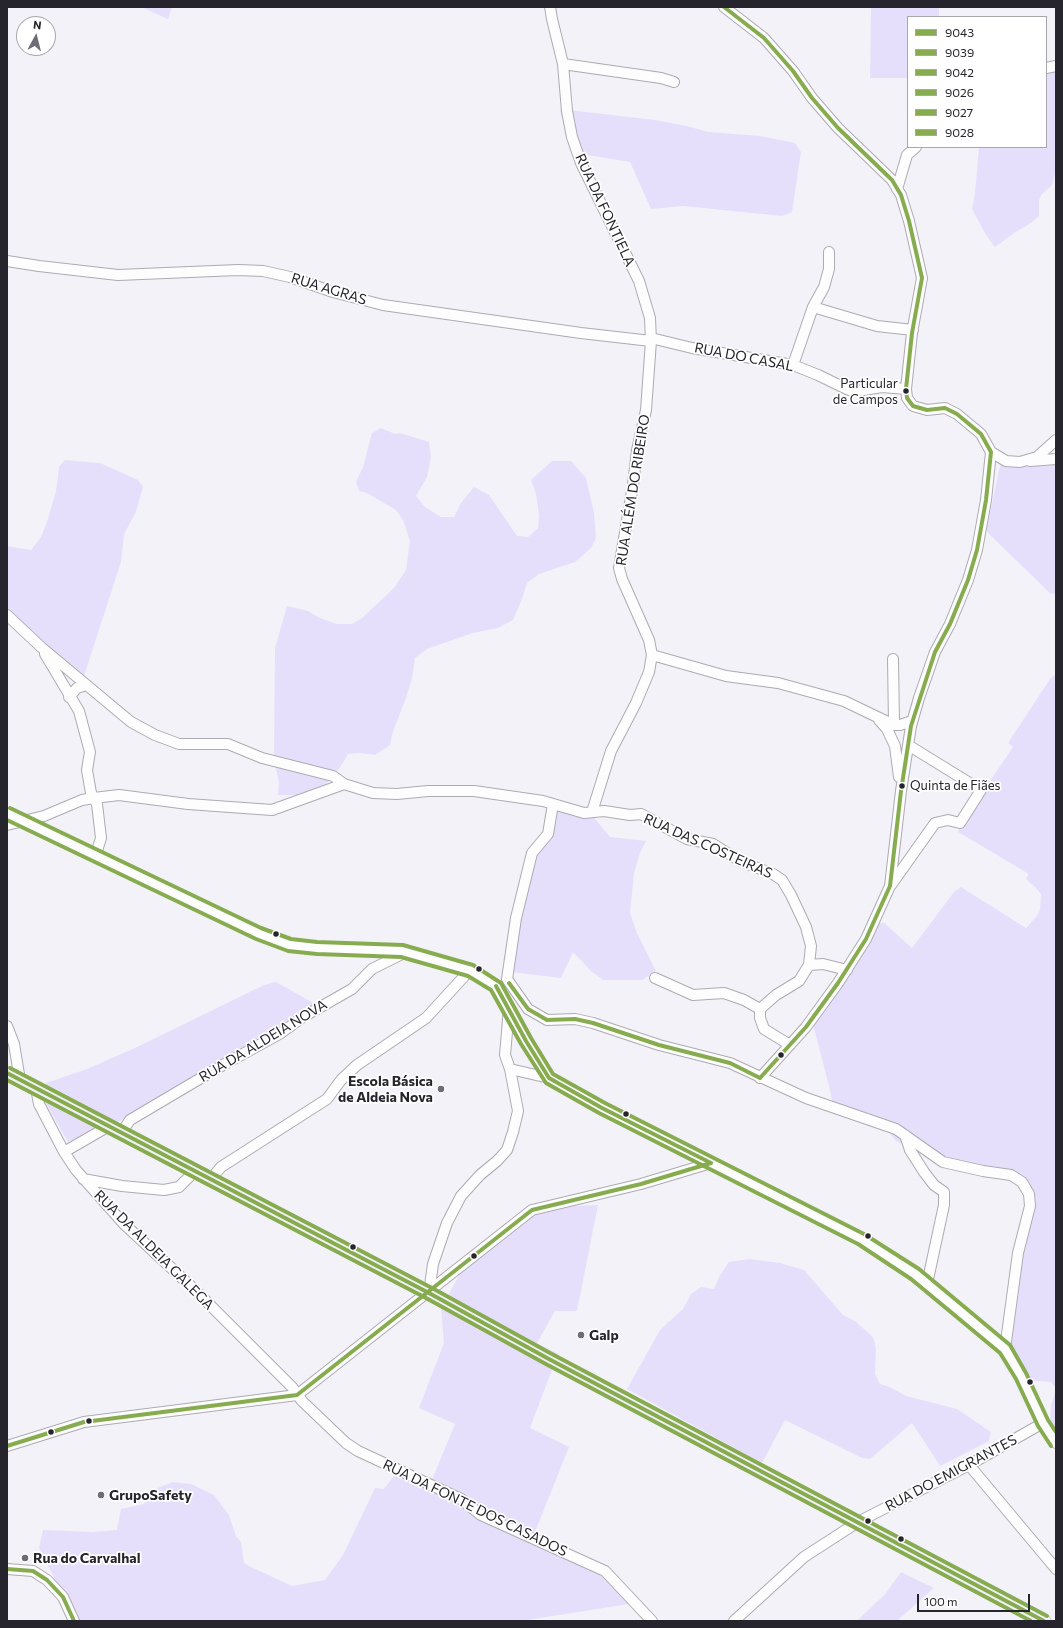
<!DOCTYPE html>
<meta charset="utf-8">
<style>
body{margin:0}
#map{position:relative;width:1063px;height:1628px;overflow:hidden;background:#f3f2f9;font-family:Commissioner,sans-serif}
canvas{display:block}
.frame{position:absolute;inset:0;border:8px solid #26242c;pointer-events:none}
.legend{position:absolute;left:907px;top:16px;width:140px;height:132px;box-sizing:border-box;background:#fff;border:1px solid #a8a7ab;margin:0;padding:5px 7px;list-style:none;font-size:12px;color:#26242c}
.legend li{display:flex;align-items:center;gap:8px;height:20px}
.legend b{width:20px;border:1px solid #a8a7ab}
.north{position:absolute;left:16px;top:16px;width:40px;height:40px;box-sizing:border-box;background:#fff;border:1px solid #a8a7ab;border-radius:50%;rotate:7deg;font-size:11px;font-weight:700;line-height:16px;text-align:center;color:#26242c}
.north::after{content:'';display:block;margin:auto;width:14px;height:18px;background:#6e6c74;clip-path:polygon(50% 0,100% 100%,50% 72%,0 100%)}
.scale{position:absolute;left:917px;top:1594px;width:113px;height:18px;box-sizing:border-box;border:2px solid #26242c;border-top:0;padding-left:5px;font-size:12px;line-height:14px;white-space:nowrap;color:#26242c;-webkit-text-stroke:3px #fff;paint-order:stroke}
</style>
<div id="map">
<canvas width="1063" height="1628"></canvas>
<div class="frame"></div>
<ul class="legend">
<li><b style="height:5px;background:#87ac4f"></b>9043</li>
<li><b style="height:5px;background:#87ac4f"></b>9039</li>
<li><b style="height:5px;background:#87ac4f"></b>9042</li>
<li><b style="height:5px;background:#87ac4f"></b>9026</li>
<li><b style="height:5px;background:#87ac4f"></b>9027</li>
<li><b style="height:5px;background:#87ac4f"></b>9028</li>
</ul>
<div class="north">N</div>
<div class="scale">100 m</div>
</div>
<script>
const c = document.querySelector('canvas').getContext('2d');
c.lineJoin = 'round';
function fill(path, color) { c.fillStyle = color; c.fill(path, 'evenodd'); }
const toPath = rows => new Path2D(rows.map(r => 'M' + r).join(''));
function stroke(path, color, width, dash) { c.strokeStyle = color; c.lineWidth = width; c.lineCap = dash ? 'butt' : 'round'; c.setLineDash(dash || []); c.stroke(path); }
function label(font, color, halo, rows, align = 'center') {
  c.font = font + ' Commissioner,sans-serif'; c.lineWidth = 3.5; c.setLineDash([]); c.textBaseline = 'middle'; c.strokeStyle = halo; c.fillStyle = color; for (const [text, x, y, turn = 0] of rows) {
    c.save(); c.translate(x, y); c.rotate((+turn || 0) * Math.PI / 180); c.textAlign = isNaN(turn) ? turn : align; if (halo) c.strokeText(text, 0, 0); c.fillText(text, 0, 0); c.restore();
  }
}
fill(toPath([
 [141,7,172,7,168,19],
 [871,7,939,7,939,17,908,17,908,78,870,78],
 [1056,66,1056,170,1052,185,1042,194,1039,200,1039,216,1031,223,1014,233,995,247,986,235,972,209,975,193,979,147,1046,147,1046,68],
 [560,109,655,120,687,126,708,132,760,136,795,143,801,152,792,212,782,216,683,206,651,209,630,162,582,154,570,129,561,115],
 [381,428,395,434,400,433,429,442,431,457,427,477,416,496,425,507,441,517,454,517,461,503,474,487,489,495,517,536,528,537,538,528,539,516,536,494,531,480,552,461,571,461,586,478,594,513,596,538,591,548,575,562,539,574,527,583,522,599,513,620,498,628,473,633,427,649,415,658,412,678,406,698,392,734,390,745,375,755,359,753,348,754,341,766,323,788,298,795,278,795,279,782,274,760,275,648,287,606,308,611,320,618,337,624,352,624,362,618,394,588,406,570,410,541,403,520,396,510,367,493,359,491,356,482,363,467,372,433],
 [1002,457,1056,458,1056,593,1051,594,986,531],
 [65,460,100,463,138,480,143,487,136,512,124,534,121,562,84,676,61,660,7,612,7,546,31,550,41,537,47,522,56,491,59,467],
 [1056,674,1056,1388,1051,1382,1025,1380,1011,1346,1006,1320,1024,1225,1026,1192,1014,1177,951,1161,908,1147,896,1141,887,1130,868,1126,834,1112,830,1090,812,1020,815,1006,822,996,832,988,875,923,884,923,912,948,954,892,961,887,1026,928,1036,917,1040,910,1041,894,1036,888,1028,881,1026,878,1029,874,958,832,961,824,1013,747,1008,743,1050,679],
 [551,807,591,814,610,837,646,841,640,853,634,873,630,913,637,933,656,971,642,980,603,980,591,971,573,952,561,978,511,972,529,882],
 [276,982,317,1005,256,1043,120,1121,68,1142,44,1100,46,1083,87,1069,135,1048,264,985],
 [598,1205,577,1311,555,1311,537,1343,558,1354,530,1428,569,1447,531,1542,604,1577,629,1604,521,1621,76,1621,39,1548,43,1530,92,1532,117,1530,121,1509,144,1504,155,1489,173,1482,191,1484,214,1495,229,1515,236,1536,241,1542,244,1563,251,1567,292,1586,325,1580,343,1555,375,1488,384,1489,396,1473,429,1487,455,1424,419,1408,444,1343,441,1308,460,1274,531,1216,574,1206],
 [749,1259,780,1263,804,1270,843,1315,855,1321,873,1337,876,1349,875,1374,880,1384,890,1387,906,1396,957,1409,991,1432,989,1441,940,1466,912,1423,870,1459,862,1458,785,1420,762,1463,627,1389,660,1330,683,1309,691,1294,701,1287,714,1289,719,1277,729,1262],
 [1056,1390,1056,1435,1050,1427,1051,1405],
 [901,1572,934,1588,899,1619,899,1621,857,1621,886,1593]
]), '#e6dffb');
const minor = toPath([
 [550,7,552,19,563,64,567,111,572,137,581,163,639,281,650,318,651,341,646,410,637,450,633,485,619,568,622,579,649,640,652,655,649,672,636,703,611,751,592,812],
 [724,7,764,38,793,71,812,98,838,128,892,180,901,195,909,221,922,278,912,333,906,389,907,398,913,406,927,410,945,408,957,414,981,434,991,452,986,500,977,550,968,580,950,624,935,652,919,698,911,726,901,791,890,886,866,939,838,983,806,1027,760,1078],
 [563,64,661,78,674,82],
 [1046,68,1056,66],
 [897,189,907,155,916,147],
 [7,261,39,266,118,275,238,270,263,271,290,277,333,292,383,305,581,333,651,341],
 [813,307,877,326,913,330],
 [651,338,692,348,793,365,818,375,849,390,857,391,882,387,906,389],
 [793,365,813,307,824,287,829,269,829,252],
 [991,452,1006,461,1020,462,1037,457,1056,440],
 [1030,461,1056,459],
 [7,615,41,647,131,722,155,735,179,744,228,744,262,758,333,776,344,784,373,793,397,794,428,791,474,791,543,801,584,813,604,811,630,815,641,814,687,839,713,844,740,861,773,874,782,880,791,895,806,927,811,946,809,965,799,981,776,995,760,1009,760,1018,764,1029,790,1045],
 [45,654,79,711,90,752,87,770,91,793,97,804,101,838,96,854],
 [652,655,726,676,778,683,844,701,894,725,900,725,912,721],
 [893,659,894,725],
 [69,697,77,688,86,685],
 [879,720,887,729,895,746,899,777],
 [7,813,259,934,290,945,317,948,402,951,470,970,496,986,526,1041,549,1078,602,1108,861,1239,915,1274,952,1304,1005,1349,1021,1376,1043,1423,1056,1443],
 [7,825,44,816,82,800,94,798,119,795,188,804,272,810,344,784],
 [891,885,935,823,948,820,960,823,981,790,908,745],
 [809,965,823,964,847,970],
 [655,978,693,995,724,993,744,1000,760,1009],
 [507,979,528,1009,547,1020,575,1019,593,1023,659,1045,730,1063,806,1098,896,1129,943,1162,983,1171,1011,1175,1022,1182,1029,1194,1030,1206,1018,1253,1005,1349],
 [507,979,516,918,532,853,548,834,553,804],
 [7,1026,14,1044,20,1080],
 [510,1069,549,1078],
 [36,1088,39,1104,64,1152,76,1170,123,1223,196,1291,292,1387,302,1401,346,1443,358,1451,461,1499,481,1515,605,1571,652,1621],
 [122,1132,130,1120,223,1065,281,1033,303,1017,352,989,372,969,406,952],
 [905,1135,910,1150,924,1172,934,1185,944,1192,944,1205,927,1284],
 [64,1152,109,1126],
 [83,1179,122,1186,164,1190,179,1187,195,1171],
 [211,1179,221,1167,327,1099,341,1080,357,1065,426,1018,470,970],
 [429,1293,433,1264,447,1223,461,1196,480,1175,497,1161,507,1150,513,1132,518,1111,510,1069,505,1055,509,1008],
 [7,1446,84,1422,297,1395,532,1210,641,1184,711,1163],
 [969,1465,1056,1569],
 [7,1569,33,1571,47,1580,63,1597,74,1621],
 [734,1621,804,1557,858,1522,969,1465,1043,1423]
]);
const major = toPath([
 [7,1073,429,1293,547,1358,1044,1621]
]);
stroke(minor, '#adabb2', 12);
stroke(major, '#d0ced2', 15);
stroke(minor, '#fdfdfe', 10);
stroke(major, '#f3f1f8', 13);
stroke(toPath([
 [724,7,764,38,793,71,812,98,838,128,892,180,901,195,909,221,922,278,912,333,906,389,907,398,913,406,927,410,945,408,957,414,981,434,991,452,986,500,977,550,968,580,950,624,935,652,911,726,901,791,890,886,866,939,838,983,806,1027,760,1078],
 [509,983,528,1009,547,1020,575,1019,593,1023,659,1045,730,1063,760,1078],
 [496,986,526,1041,549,1078,602,1108,711,1163],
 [7,1446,84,1422,297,1395,532,1210,641,1184,711,1163],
 [7,1569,33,1571,47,1580,63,1597,74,1621]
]), '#87ac4f', 4);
stroke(toPath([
 [7,820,256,939,288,951,317,954,401,957,468,976,491,990,521,1044,546,1083,599,1113,858,1244,911,1279,1000,1353,1016,1379,1038,1426,1051,1446]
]), '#87ac4f', 4);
stroke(toPath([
 [10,808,261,928,291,939,317,942,403,945,473,965,501,983,531,1038,553,1074,605,1103,864,1234,919,1269,1010,1345,1026,1373,1048,1420,1056,1432]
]), '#87ac4f', 4);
stroke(toPath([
 [7,1073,429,1293,547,1358,1044,1621]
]), '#87ac4f', 4);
stroke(toPath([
 [7,1080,426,1298,544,1363,1031,1621]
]), '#87ac4f', 4);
stroke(toPath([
 [10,1068,432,1288,550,1353,1047,1616]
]), '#87ac4f', 4);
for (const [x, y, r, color] of [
 [906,391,3.5,"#26242c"],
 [902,786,3.5,"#26242c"],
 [276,934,3.5,"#26242c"],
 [479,969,3.5,"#26242c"],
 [781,1055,3.5,"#26242c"],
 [441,1089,4,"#6e6c74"],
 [626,1114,3.5,"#26242c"],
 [868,1236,3.5,"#26242c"],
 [353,1247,3.5,"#26242c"],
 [474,1256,3.5,"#26242c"],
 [581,1335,4,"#6e6c74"],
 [1030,1382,3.5,"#26242c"],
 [89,1421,3.5,"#26242c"],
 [51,1432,3.5,"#26242c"],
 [101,1495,4,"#6e6c74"],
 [868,1521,3.5,"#26242c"],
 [901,1539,3.5,"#26242c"],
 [25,1558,4,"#6e6c74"]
]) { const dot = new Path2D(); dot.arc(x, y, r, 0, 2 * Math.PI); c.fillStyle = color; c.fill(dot); stroke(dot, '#fff', 1.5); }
label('13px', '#26242c', '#fff', [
 ["Particular",898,384],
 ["de Campos",898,400],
 ["Quinta de Fiães",910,786,"left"]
], 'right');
label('14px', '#26242c', '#fff', [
 ["RUA DA FONTIELA",605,210,65],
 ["RUA AGRAS",329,289,17],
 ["RUA DO CASAL",744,357,11],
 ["RUA ALÉM DO RIBEIRO",633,490,-81],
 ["RUA DAS COSTEIRAS",708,846,24],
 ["RUA DA ALDEIA NOVA",263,1041,-31],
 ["RUA DA ALDEIA GALEGA",154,1250,45],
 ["RUA DO EMIGRANTES",951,1473,-28],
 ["RUA DA FONTE DOS CASADOS",475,1508,26]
]);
label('bold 14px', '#26242c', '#fff', [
 ["Escola Básica",433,1081,"right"],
 ["de Aldeia Nova",433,1097,"right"],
 ["Galp",589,1335],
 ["GrupoSafety",109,1495],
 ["Rua do Carvalhal",33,1558]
], 'left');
</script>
